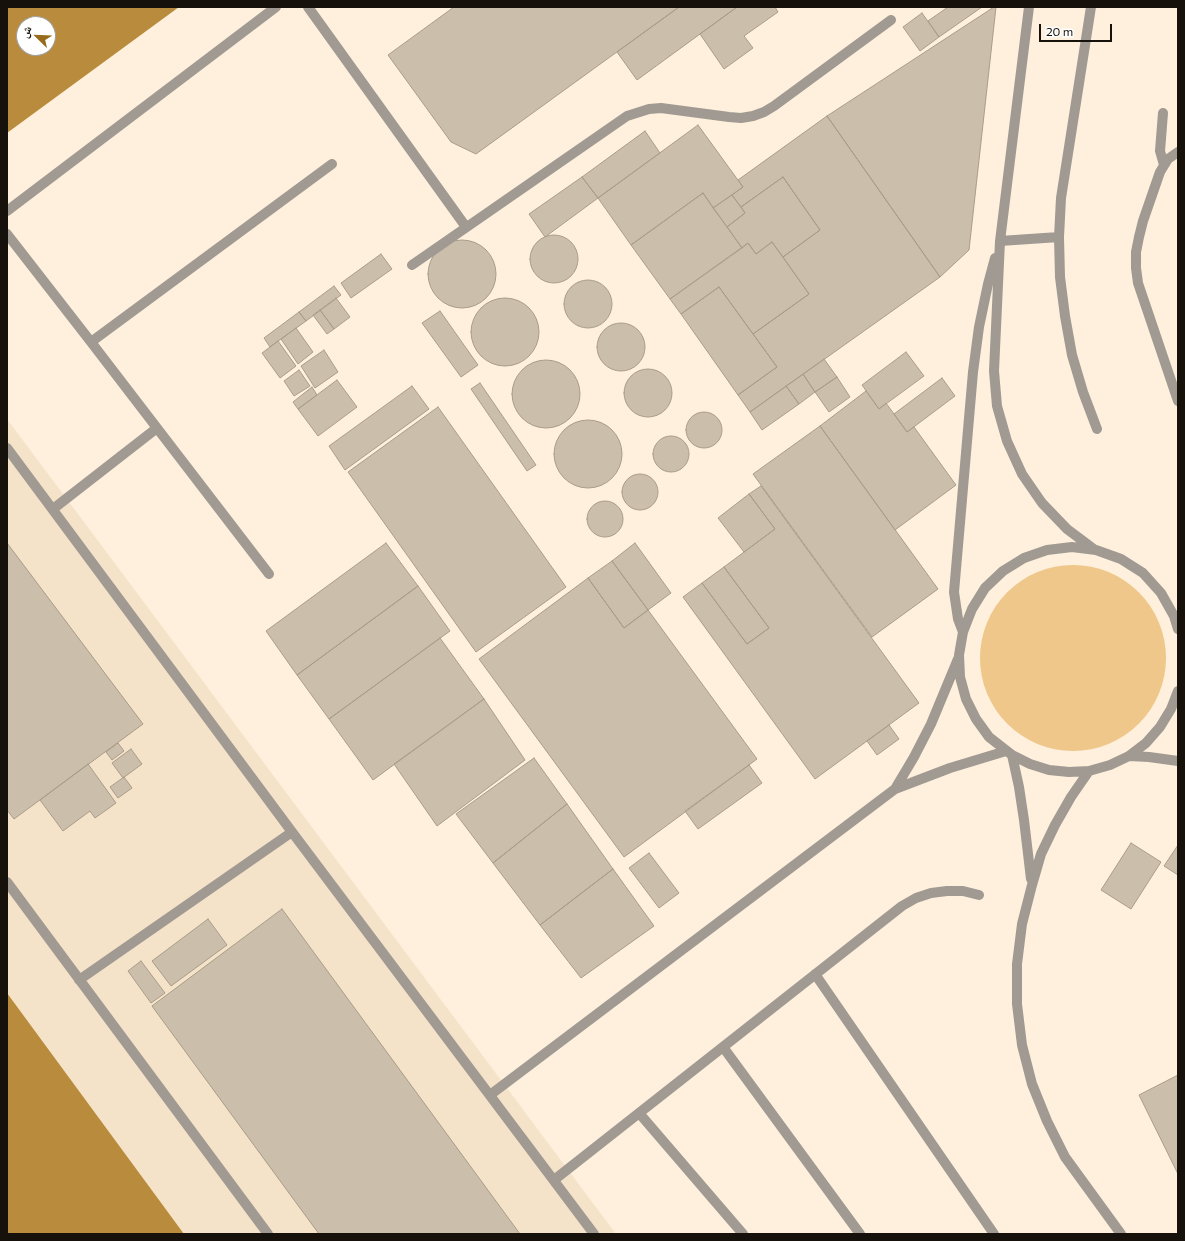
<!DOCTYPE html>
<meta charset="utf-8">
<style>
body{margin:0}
#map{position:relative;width:1185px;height:1241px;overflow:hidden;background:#fef0dc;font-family:Commissioner,"Noto Naskh Arabic",sans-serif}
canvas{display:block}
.frame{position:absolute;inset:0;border:8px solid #16120b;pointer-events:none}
.north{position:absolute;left:16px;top:16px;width:40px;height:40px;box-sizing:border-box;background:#fff;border:1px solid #a2a09d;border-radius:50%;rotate:293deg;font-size:11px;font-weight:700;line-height:16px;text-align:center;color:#16120b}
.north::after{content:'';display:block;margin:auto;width:14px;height:18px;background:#976b19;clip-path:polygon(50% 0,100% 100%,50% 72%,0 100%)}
.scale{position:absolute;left:1039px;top:24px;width:73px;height:18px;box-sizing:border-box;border:2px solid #16120b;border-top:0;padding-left:5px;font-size:12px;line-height:14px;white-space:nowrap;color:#16120b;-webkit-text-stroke:3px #fff;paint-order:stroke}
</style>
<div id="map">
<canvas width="1185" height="1241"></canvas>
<div class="frame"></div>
<div class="north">ش</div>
<div class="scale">20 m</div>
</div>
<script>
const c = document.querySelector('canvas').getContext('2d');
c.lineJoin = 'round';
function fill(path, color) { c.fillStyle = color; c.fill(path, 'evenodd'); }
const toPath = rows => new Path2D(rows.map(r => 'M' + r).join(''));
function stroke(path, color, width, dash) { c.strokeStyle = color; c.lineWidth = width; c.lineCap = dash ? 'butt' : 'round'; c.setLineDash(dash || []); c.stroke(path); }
fill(toPath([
 [7,419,616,1234,184,1234,7,993]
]), '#f5e3c9');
fill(toPath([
 '980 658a93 93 0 1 1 186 0a93 93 0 1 1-186 0Z'
]), '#efc78a');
fill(toPath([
 [7,7,179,7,7,133],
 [24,24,48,24,48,48,24,48],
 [7,993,184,1234,185,1234,7,1234]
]), '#b98b3c');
const building = toPath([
 [454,7,679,7,476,154,451,142,388,55,454,7],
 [679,7,737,7,637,80,617,52,679,7],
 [737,7,775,7,778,12,744,36,753,48,724,69,700,34,737,7],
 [948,7,982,7,939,37,928,21,948,7],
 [994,7,996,7,969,250,940,277,827,116,994,7],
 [922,13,939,37,920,51,903,27,922,13],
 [827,116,940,277,750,412,738,395,777,367,753,334,809,294,783,257,820,230,783,177,741,207,732,195,743,187,738,180,827,116],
 [698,125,743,187,713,208,703,193,631,245,598,198,698,125],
 [645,131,660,153,598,198,582,177,645,131],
 [582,177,598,198,545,237,529,214,582,177],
 [783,177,820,230,783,257,772,242,756,254,748,243,742,248,727,227,745,213,741,207,783,177],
 [703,193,742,248,670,299,631,245,703,193],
 [732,195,745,213,727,227,713,208,732,195],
 '530 259a24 24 0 1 1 48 0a24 24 0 1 1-48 0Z',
 '428 274a34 34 0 1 1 68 0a34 34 0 1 1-68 0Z',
 [772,242,809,294,753,334,719,287,681,314,670,299,748,243,756,254,772,242],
 [381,254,392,269,351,298,341,283,381,254],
 '564 304a24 24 0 1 1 48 0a24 24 0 1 1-48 0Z',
 [334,286,341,295,306,321,299,312,334,286],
 [719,287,777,367,738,395,681,314,719,287],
 [336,298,350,317,334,329,320,310,336,298],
 '471 332a34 34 0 1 1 68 0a34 34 0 1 1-68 0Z',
 [320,310,334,329,327,334,313,315,320,310],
 [440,311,478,365,461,377,422,323,440,311],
 [299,312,306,321,270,347,264,338,299,312],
 '597 347a24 24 0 1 1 48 0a24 24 0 1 1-48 0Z',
 [296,328,313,352,298,364,281,339,296,328],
 [278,341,296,366,280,378,262,353,278,341],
 [324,350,338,372,315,388,301,366,324,350],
 [906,352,924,376,879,409,862,385,906,352],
 [824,359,837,377,815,392,803,374,824,359],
 '512 394a34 34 0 1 1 68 0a34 34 0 1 1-68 0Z',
 '624 393a24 24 0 1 1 48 0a24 24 0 1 1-48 0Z',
 [299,370,310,386,294,396,284,381,299,370],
 [803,374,815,392,799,404,786,386,803,374],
 [837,377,850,397,829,412,815,392,837,377],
 [942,378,955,396,907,432,894,414,942,378],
 [337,380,357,407,318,436,298,409,337,380],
 [480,383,536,465,527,471,471,389,480,383],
 [412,386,429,409,345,470,329,446,412,386],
 [786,386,799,404,762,430,750,412,786,386],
 [312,387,317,395,298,409,293,402,312,387],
 [866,391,879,409,886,403,907,432,914,427,956,485,895,530,820,426,866,391],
 [438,407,566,587,476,652,348,472,438,407],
 '686 430a18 18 0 1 1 36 0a18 18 0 1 1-36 0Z',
 '554 454a34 34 0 1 1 68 0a34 34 0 1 1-68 0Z',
 [820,426,938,589,872,637,753,474,820,426],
 '653 454a18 18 0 1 1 36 0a18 18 0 1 1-36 0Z',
 '622 492a18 18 0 1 1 36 0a18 18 0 1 1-36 0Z',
 [761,486,919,703,815,779,683,597,702,583,747,644,769,628,724,567,775,529,749,494,761,486],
 [749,494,775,529,744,552,718,518,749,494],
 '587 519a18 18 0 1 1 36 0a18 18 0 1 1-36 0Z',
 [7,543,143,724,14,819,7,810,7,543],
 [386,543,418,586,297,675,266,631,386,543],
 [635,543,671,593,648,610,612,561,635,543],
 [612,561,648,610,624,628,588,578,612,561],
 [724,567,769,628,747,644,702,583,724,567],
 [588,578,624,628,648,610,757,759,624,857,479,659,588,578],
 [418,586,450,631,329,719,297,675,418,586],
 [440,638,484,699,373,780,329,719,440,638],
 [484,699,525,760,437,826,394,764,484,699],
 [889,725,899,739,877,755,867,741,889,725],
 [118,743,124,751,112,760,106,752,118,743],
 [131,749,142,764,123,778,112,763,131,749],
 [534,758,567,804,493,863,456,814,534,758],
 [88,764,116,803,95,818,90,811,63,831,40,800,88,764],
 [749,765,762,783,698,829,685,811,749,765],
 [124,777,132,788,118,798,110,787,124,777],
 [567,804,613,869,540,925,493,863,567,804],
 [1131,843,1161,862,1131,909,1101,890,1131,843],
 [1178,845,1178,875,1164,866,1178,845],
 [649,853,679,893,659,908,629,868,649,853],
 [613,869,654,926,581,978,540,925,613,869],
 [282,909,520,1234,319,1234,152,1006,282,909],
 [208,919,227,945,171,986,152,961,208,919],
 [141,961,165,993,151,1003,128,971,141,961],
 [1178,1075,1178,1174,1139,1095,1178,1075]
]);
fill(building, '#cbbeab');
stroke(building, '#a99c8a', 1);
stroke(toPath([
 [308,7,466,227],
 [1029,7,1000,241,994,371,997,406,1007,441,1022,474,1042,503,1067,529,1095,550],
 [1091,7,1061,198,1059,237,1060,277,1065,316,1072,355,1083,392,1097,429],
 [1163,113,1160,151,1164,165],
 [1178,152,1168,159,1160,172,1143,221,1139,237,1136,252,1136,268,1138,283,1178,401],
 [7,211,276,7],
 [7,234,91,342,269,574],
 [1000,241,1059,237],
 [412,265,627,116,649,109,661,108,729,117,741,118,753,116,764,112,774,106,891,20],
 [91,342,332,164],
 [7,448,292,832,594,1234],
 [53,509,157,428],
 [1178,629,1174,616,1161,593,1143,573,1121,559,1096,550,1072,547,1047,550,1024,558,1003,571,985,588,972,609,963,632,959,655,960,677,966,699,976,719,989,737,1012,755,1030,764,1049,770,1069,772,1089,771,1110,765,1129,756,1146,743,1160,727,1171,709,1178,691],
 [963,632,958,619,954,592,973,372,979,327,988,284,995,258],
 [1012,755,1019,787,1024,820,1031,879],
 [1129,756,1149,757,1178,761],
 [1089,771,1071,797,1055,825,1041,854,1032,885,1022,924,1017,964,1017,1004,1022,1045,1032,1084,1047,1121,1065,1157,1121,1234],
 [895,789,914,757,931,724,958,659],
 [7,882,268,1234],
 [815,974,994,1234],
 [79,980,292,832],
 [723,1047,860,1234],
 [490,1095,895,789,950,768,1006,751],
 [639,1113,743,1234],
 [554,1180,902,906,916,898,931,893,947,891,963,891,979,895]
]), '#a09a92', 10);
</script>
